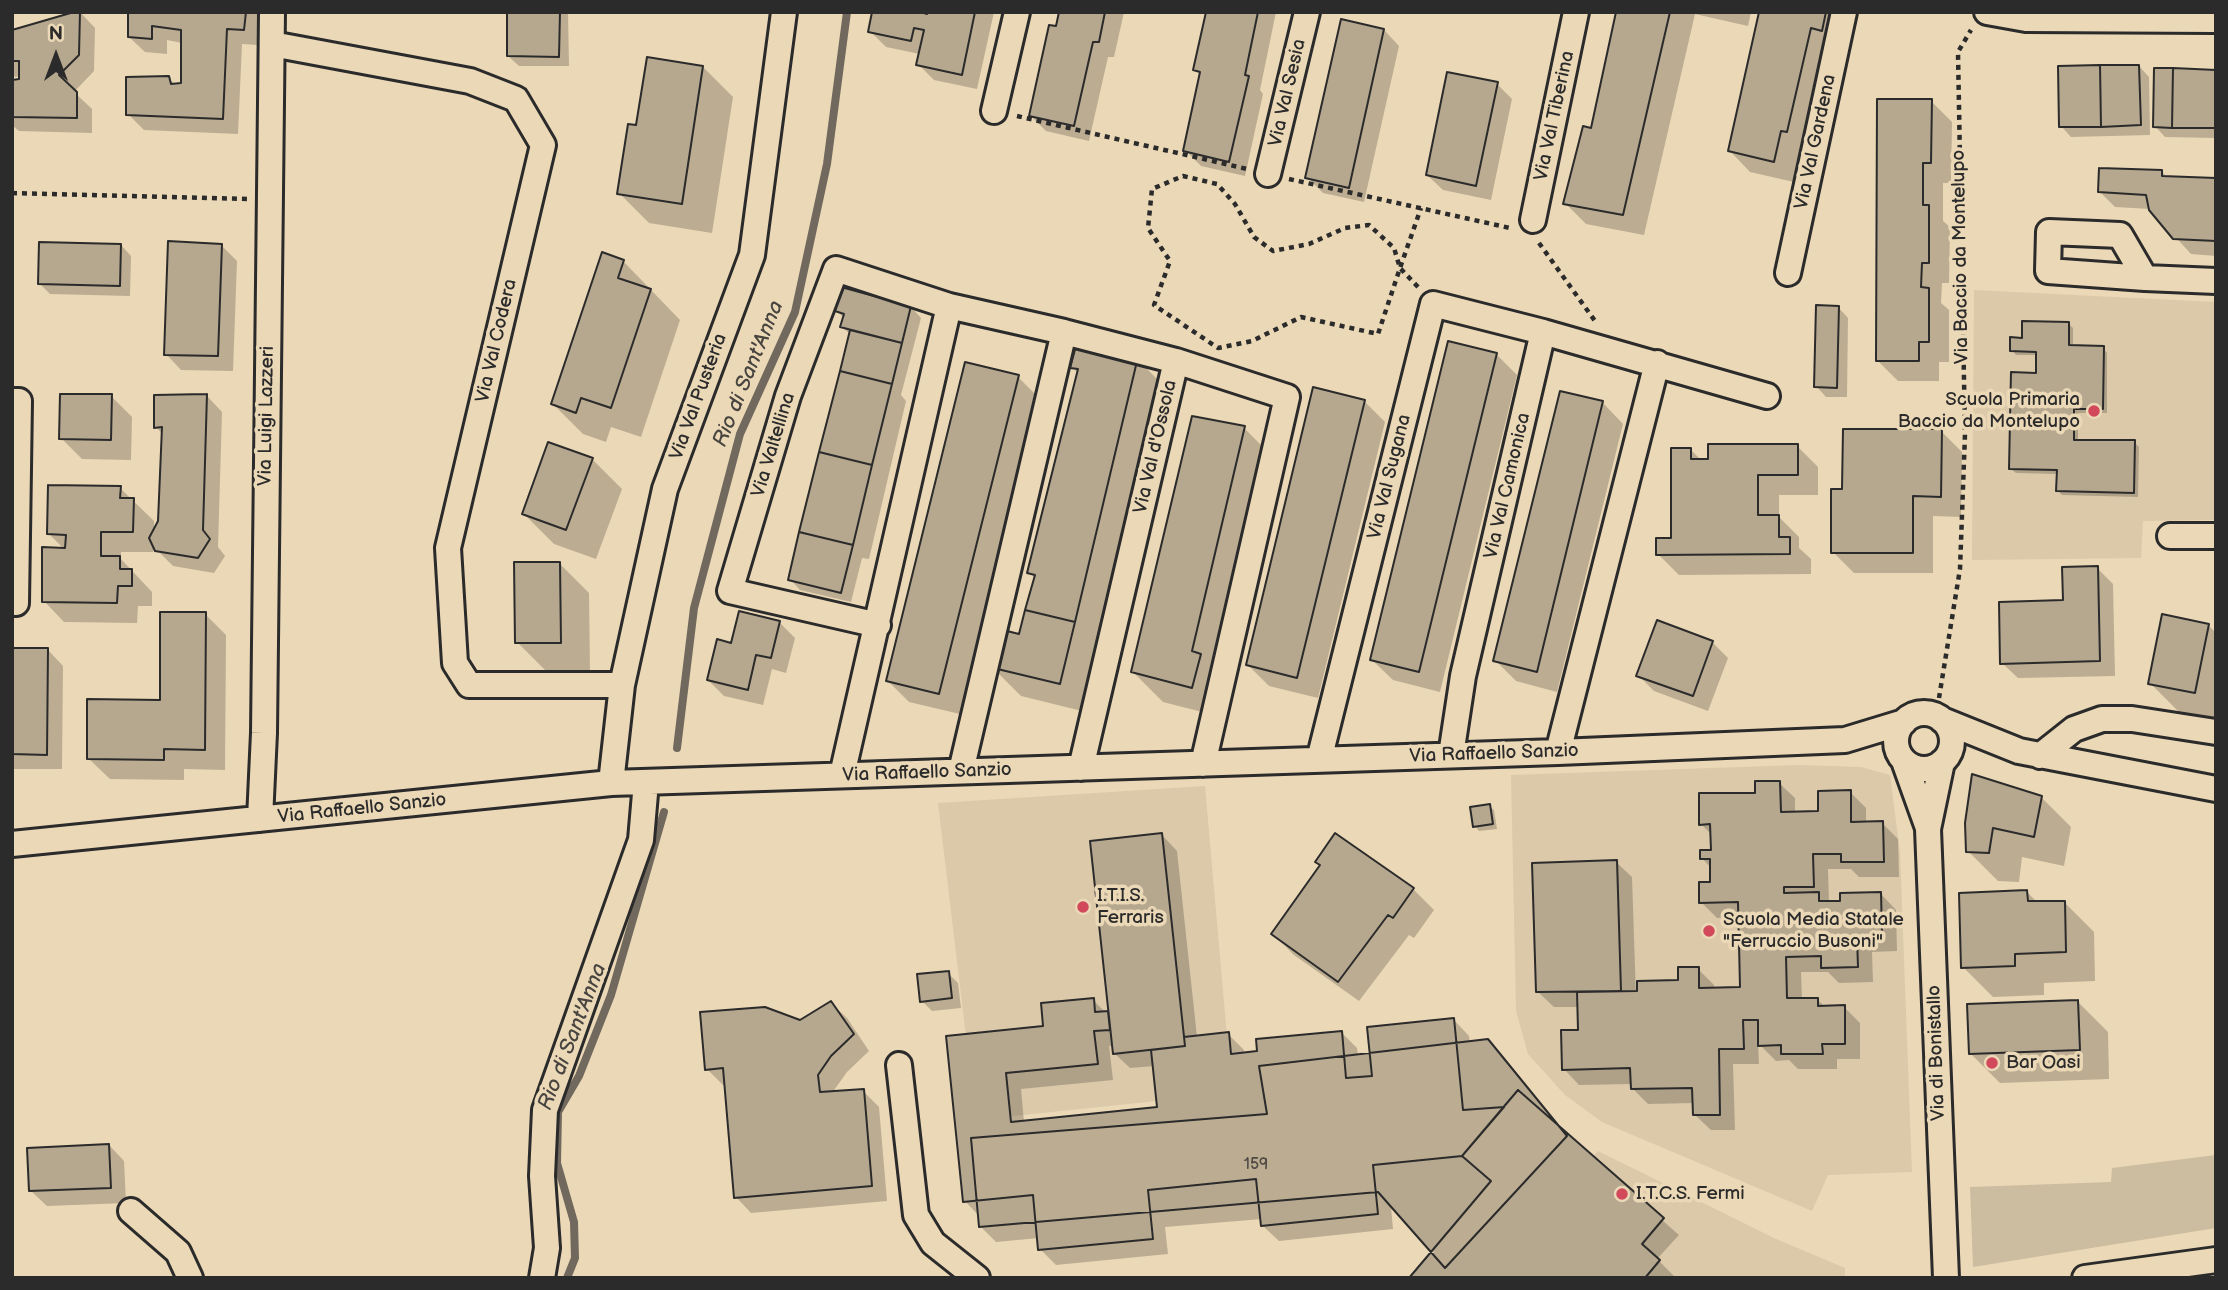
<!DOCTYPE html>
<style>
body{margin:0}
#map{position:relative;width:2228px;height:1290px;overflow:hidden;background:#ebd8b6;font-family:"Balsamiq Sans",sans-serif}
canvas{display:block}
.frame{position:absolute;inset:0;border:14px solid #2b2b2b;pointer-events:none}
.north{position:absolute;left:21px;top:21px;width:70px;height:70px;-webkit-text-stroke:5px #ebd8b6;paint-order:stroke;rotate:0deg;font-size:19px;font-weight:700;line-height:28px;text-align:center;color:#2b2b2b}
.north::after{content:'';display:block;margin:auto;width:24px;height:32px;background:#2b2b2b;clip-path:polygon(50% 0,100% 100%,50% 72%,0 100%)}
</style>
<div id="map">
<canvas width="2228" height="1290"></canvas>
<div class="frame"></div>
<div class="north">N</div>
</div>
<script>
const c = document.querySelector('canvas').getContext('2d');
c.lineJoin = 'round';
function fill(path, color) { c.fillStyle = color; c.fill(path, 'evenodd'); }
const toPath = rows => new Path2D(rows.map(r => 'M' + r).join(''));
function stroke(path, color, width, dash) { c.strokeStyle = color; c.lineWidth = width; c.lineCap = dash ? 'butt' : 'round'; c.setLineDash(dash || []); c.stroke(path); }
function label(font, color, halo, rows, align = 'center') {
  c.font = font + ' "Balsamiq Sans",sans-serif'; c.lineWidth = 7; c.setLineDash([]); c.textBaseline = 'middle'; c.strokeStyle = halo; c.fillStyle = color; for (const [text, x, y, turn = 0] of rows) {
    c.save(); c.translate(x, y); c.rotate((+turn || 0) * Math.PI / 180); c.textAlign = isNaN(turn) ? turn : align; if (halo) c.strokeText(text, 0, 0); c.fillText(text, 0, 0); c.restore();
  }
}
fill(toPath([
 [1974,290,2216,302,2216,520,2143,521,2141,558,1972,560],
 [1799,765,1861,767,1890,775,1900,852,1912,1172,1828,1175,1812,1211,1602,1122,1565,1095,1528,1054,1516,1011,1511,775],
 [1205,786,1232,1093,976,1120,938,803],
 [1598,1151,1774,1238,1845,1268,1845,1278,1482,1278]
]), '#dbc9aa');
fill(toPath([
 [2216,1155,2216,1228,1973,1267,1970,1187,2111,1182,2112,1168]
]), '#ccbca0');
fill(toPath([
 [80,12,95,28,94,71,74,92,92,109,92,133,19,131,12,125,12,82,21,81,21,76,15,77,12,74,12,31],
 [129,12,262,12,259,45,242,44,238,134,144,130,128,114,168,78,176,85,182,85,182,43,167,40,167,54,145,52,129,37],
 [509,12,568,12,569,66,519,66,508,56],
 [874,12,994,12,977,89,934,80,918,64,920,54,886,47,870,31],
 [1061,12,1124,12,1114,57,1108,57,1089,141,1046,131,1031,116],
 [1207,12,1276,12,1260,90,1263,94,1245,176,1201,166,1185,150,1201,75,1195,69],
 [1618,12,1751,12,1748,26,1695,14,1644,235,1586,224,1565,203,1592,130],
 [1761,12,1850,12,1808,152,1801,150,1794,182,1750,172,1730,151],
 [1384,30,1399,46,1364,202,1323,193,1307,177],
 [2139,66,2149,77,2150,135,2071,137,2061,126],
 [703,67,733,97,712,233,649,223,619,193,638,127],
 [2216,72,2216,138,2165,137,2155,126],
 [1497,84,1512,99,1491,200,1443,190,1427,175],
 [1931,101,1952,122,1951,183,1943,183,1943,221,1950,227,1949,283,1942,283,1941,303,1949,310,1949,362,1939,362,1939,381,1898,381,1877,360],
 [2162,172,2168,178,2216,179,2216,256,2191,254,2150,209,2115,207,2099,191],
 [121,245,131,256,130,296,50,294,40,284],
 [221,245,237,261,233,371,181,370,166,354],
 [623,261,680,320,641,437,611,427,606,442,583,434,553,404],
 [911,307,921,318,901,395,906,401,869,559,862,558,851,602,800,590,790,579,851,335,842,327,844,318,837,311],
 [1838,307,1848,318,1847,397,1826,397,1816,386],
 [2068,323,2073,328,2073,347,2103,348,2107,353,2107,413,2078,413,2078,441,2134,442,2139,447,2138,497,2062,495,2058,491,2058,474,2016,473,2011,469,2037,375,2038,355,2016,355,2012,350,2024,339],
 [1496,354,1517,375,1440,692,1393,680,1372,660],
 [1137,359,1167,389,1090,713,1021,696,991,666,1020,636,1036,579,1029,572,1079,374,1072,367],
 [1018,377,1039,398,960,714,909,702,888,681],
 [1561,393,1603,403,1623,424,1557,692,1516,681,1495,660],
 [111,396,132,417,131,460,82,459,61,438],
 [207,396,222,412,218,547,225,556,214,573,173,566,154,547,153,552,121,552,121,559,152,592,152,606,138,606,137,623,64,622,44,601,65,550,49,534,120,488,154,521,154,533,160,521,163,435,156,427],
 [1364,401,1385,422,1318,698,1269,686,1248,665],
 [1244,428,1274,458,1222,717,1163,702,1133,672],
 [1941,431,1962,452,1961,517,1933,516,1933,573,1854,573,1833,552,1844,491],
 [1797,446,1818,467,1818,495,1779,495,1779,517,1799,537,1799,548,1811,559,1811,574,1679,575,1658,554,1673,540,1690,449,1701,460,1710,460],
 [592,459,622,489,596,559,554,544,524,514],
 [559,563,589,593,590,672,547,672,517,642],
 [2097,568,2113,584,2115,676,2018,678,2002,663],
 [205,614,226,635,225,770,184,769,184,780,110,779,89,759,161,702],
 [779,622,795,638,786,673,772,669,763,705,724,696,708,680,732,645],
 [2208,625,2216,633,2216,720,2180,713,2150,683],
 [1712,642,1728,658,1708,711,1654,691,1639,676],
 [12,650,48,650,63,666,62,769,12,769],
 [1779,783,1795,798,1795,813,1820,813,1850,792,1866,808,1866,823,1882,823,1898,839,1899,877,1859,877,1851,869,1828,869,1829,903,1842,902,1881,894,1896,910,1897,951,1872,952,1873,982,1839,983,1828,972,1801,972,1802,1000,1817,999,1826,1008,1844,1007,1860,1023,1860,1059,1837,1059,1837,1069,1798,1069,1789,1060,1776,1061,1758,1043,1759,1064,1733,1064,1735,1130,1711,1130,1695,1115,1695,1103,1648,1104,1632,1088,1632,1084,1579,1085,1564,1069,1579,1031,1579,1007,1554,1007,1538,992,1616,862,1632,877,1636,997,1680,982,1698,969,1714,985,1714,989,1741,989,1740,917,1717,918,1701,902,1711,884,1711,868,1702,858,1712,852,1712,835,1701,824],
 [2041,797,2071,827,2064,866,2022,857,2019,882,1998,881,1968,851,1967,823],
 [1489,806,1494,810,1497,829,1479,831,1475,826],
 [1162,835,1177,851,1197,1037,1228,1034,1244,1050,1244,1054,1341,1032,1357,1048,1358,1056,1371,1054,1454,1020,1469,1036,1470,1043,1488,1041,1504,1057,1568,1137,1679,1235,1657,1259,1675,1277,1411,1278,1434,1252,1394,1207,1391,1207,1393,1229,1279,1241,1263,1226,1262,1219,1165,1227,1168,1254,1056,1265,1040,1249,1039,1238,996,1242,980,1226,979,1216,965,1201,948,1037,1045,1027,1093,1000,1106,1013,1110,1012],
 [1109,1046,1114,1046,1114,1053,1130,1068,1154,1066,1158,1109,1024,1122,1021,1089,1113,1080],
 [1413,889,1434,910,1414,938,1409,935,1359,1001,1294,955,1273,934],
 [2027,892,2038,903,2064,902,2094,932,2095,981,2044,983,2044,995,1993,997,1963,967],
 [948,973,958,983,961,1008,932,1011,922,1001],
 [2078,1002,2108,1032,2109,1079,2000,1083,1970,1053],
 [831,1003,847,1018,869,1051,847,1072,832,1093,863,1091,879,1107,887,1201,751,1213,736,1197,726,1085,723,1085,707,1069,800,1022],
 [109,1145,124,1161,126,1203,47,1206,31,1191]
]), '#0003');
stroke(toPath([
 [677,748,694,608,740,434,795,312,827,164,847,12],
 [567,1278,575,1258,574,1222,557,1163,558,1112,579,1076,611,995,664,812]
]), '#71695d', 8);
const building = toPath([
 [74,12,80,12,79,55,59,75,77,92,77,118,12,117,12,80,19,79,19,61,12,61,12,30,74,12],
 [128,12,246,12,244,30,227,29,223,119,126,115,126,77,169,76,171,84,181,83,181,30,152,26,152,39,128,37,128,12],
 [507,12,560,12,559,57,507,56,507,12],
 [872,12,921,12,927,14,927,12,975,12,962,75,916,65,924,30,914,28,911,41,868,32,872,12],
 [1059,12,1105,12,1099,42,1093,42,1074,126,1029,116,1049,25,1056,26,1059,12],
 [1206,12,1258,12,1245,75,1249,76,1229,162,1183,151,1200,72,1193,70,1206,12],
 [1616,12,1670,12,1623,215,1563,204,1583,126,1591,128,1616,12],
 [1759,12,1826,12,1822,31,1811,28,1787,132,1781,131,1774,162,1728,151,1759,12],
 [1341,19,1384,29,1349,188,1305,178,1341,19],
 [647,57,703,66,682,204,617,194,628,124,636,125,647,57],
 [2100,65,2139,65,2141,125,2101,127,2100,65],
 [2100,65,2101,127,2059,127,2058,66,2100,65],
 [2154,68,2173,68,2172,128,2153,127,2154,68],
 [2173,68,2216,70,2216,128,2172,128,2173,68],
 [1447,72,1498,82,1476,186,1426,175,1447,72],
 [1877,99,1932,99,1931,163,1923,163,1923,205,1929,205,1929,263,1922,263,1921,287,1929,288,1929,342,1919,342,1919,361,1876,361,1877,99],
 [2099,168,2162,170,2162,176,2216,178,2216,241,2173,239,2149,210,2146,195,2098,192,2099,168],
 [168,241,222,244,218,356,164,355,168,241],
 [39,242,121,244,120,286,38,284,39,242],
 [602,252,624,260,618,278,651,289,611,408,581,398,576,413,551,404,602,252],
 [841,287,911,306,902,343,840,327,844,314,835,311,841,287],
 [1816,305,1839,306,1837,388,1814,387,1816,305],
 [2022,321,2069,322,2069,345,2104,346,2103,409,2074,409,2074,440,2135,440,2134,493,2056,491,2057,470,2009,469,2011,372,2036,373,2036,352,2010,351,2010,337,2022,338,2022,321],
 [850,330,902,343,892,384,840,371,850,330],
 [1448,341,1497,353,1419,672,1370,660,1448,341],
 [1077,342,1138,357,1075,622,1025,610,1035,575,1027,573,1078,369,1070,368,1077,342],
 [965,362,1019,375,939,694,886,681,965,362],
 [840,371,892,384,872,465,819,452,840,371],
 [1313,387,1365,400,1297,678,1246,665,1313,387],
 [1560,391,1603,401,1537,672,1493,661,1560,391],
 [60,394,112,394,111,440,59,439,60,394],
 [207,394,203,530,210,539,198,558,155,551,149,538,158,521,162,427,154,428,154,395,207,394],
 [1192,416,1245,426,1192,651,1201,654,1192,688,1131,672,1192,416],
 [1843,429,1942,429,1941,497,1913,496,1913,553,1831,553,1831,489,1842,489,1843,429],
 [548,442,593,458,566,530,522,514,548,442],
 [1708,444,1798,444,1798,475,1758,475,1758,515,1779,515,1779,537,1790,537,1790,554,1656,555,1656,538,1671,538,1671,448,1691,448,1691,459,1708,459,1708,444],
 [819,452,872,465,853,545,799,532,819,452],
 [48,485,121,486,120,498,134,498,133,532,101,532,101,556,120,556,120,569,132,569,132,586,118,586,117,603,42,602,42,547,65,548,66,535,47,534,48,485],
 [799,532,853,545,841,593,788,580,799,532],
 [514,562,560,562,561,643,515,643,514,562],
 [2098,566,2100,661,2000,664,1999,602,2063,600,2062,567,2098,566],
 [1025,610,1075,622,1060,684,989,667,999,629,1019,634,1025,610],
 [739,611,780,621,771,658,756,655,748,690,707,680,717,639,731,643,739,611],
 [160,612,206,612,205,750,164,749,164,760,87,759,87,699,160,700,160,612],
 [2162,614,2209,624,2195,693,2148,684,2162,614],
 [1657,620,1713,641,1693,696,1636,676,1657,620],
 [12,648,48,648,47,755,12,754,12,648],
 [1972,774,2042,796,2034,837,1993,828,1989,853,1966,852,1965,823,1972,774],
 [1755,781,1780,781,1781,812,1818,811,1818,791,1851,790,1851,822,1883,821,1884,862,1841,862,1841,854,1813,854,1814,887,1784,887,1784,893,1819,892,1819,901,1840,901,1840,893,1881,892,1882,936,1857,937,1858,967,1821,968,1821,956,1786,957,1787,998,1818,998,1818,1006,1845,1005,1845,1044,1822,1044,1823,1054,1781,1054,1781,1045,1758,1046,1758,1020,1743,1020,1744,1049,1719,1049,1720,1115,1693,1115,1692,1088,1631,1089,1630,1068,1562,1070,1561,1030,1578,1030,1577,992,1637,991,1637,981,1678,980,1678,967,1699,967,1699,988,1740,987,1738,902,1699,903,1699,882,1710,882,1710,859,1700,859,1700,850,1711,850,1710,824,1699,825,1699,793,1755,793,1755,781],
 [1490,804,1493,824,1473,827,1470,807,1490,804],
 [1162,833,1185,1046,1113,1054,1090,841,1162,833],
 [1335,833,1414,888,1393,918,1388,915,1338,982,1271,934,1320,865,1315,862,1335,833],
 [1617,860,1621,991,1536,992,1532,863,1617,860],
 [2027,890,2028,901,2065,901,2066,952,2015,954,2015,966,1961,968,1959,893,2027,890],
 [949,971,952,998,920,1002,917,974,949,971],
 [1094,998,1095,1012,1108,1011,1110,1030,1094,1031,1098,1064,1006,1073,1011,1122,1157,1107,1151,1050,1185,1046,1184,1037,1229,1032,1231,1054,1257,1051,1256,1039,1342,1031,1346,1078,1372,1076,1367,1027,1454,1018,1463,1110,1504,1107,1462,1156,1373,1165,1378,1214,1261,1226,1256,1179,1148,1190,1153,1239,1038,1250,1033,1195,963,1202,946,1036,1043,1026,1041,1003,1094,998],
 [2078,1000,2080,1050,1969,1054,1967,1004,2078,1000],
 [831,1001,854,1034,831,1056,818,1075,820,1092,864,1089,872,1186,734,1198,723,1068,705,1070,700,1012,765,1007,800,1020,831,1001],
 [1488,1039,1567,1136,1445,1268,1378,1192,979,1227,971,1138,1267,1114,1259,1066,1488,1039],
 [1518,1090,1664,1218,1642,1244,1660,1260,1645,1278,1409,1278,1491,1181,1462,1156,1518,1090],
 [109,1144,111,1188,29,1191,27,1148,109,1144]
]);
fill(building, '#b6a78f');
stroke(building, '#2b2b2b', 2);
const minor = toPath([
 [1987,12,2026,19,2216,20],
 [272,44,470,81,516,99,543,145,448,548,455,663,469,685,622,685],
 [994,111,1017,12],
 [1268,174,1307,12],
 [1533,220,1576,12],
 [1788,273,1844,12],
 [2145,278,2120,235,2049,232,2048,271,2145,278,2216,281],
 [12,401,19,401,16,603,12,603],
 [2170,536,2216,536],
 [878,625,730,591,788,396,836,269,949,306,1064,332,1176,361],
 '1896 741a28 28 0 1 1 56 0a28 28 0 1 1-56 0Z',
 [1942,720,2019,751,2216,789],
 [1558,752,1657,363],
 [1451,755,1463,676,1543,332,1767,396],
 [2040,756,2074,729,2102,719,2132,719,2216,732],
 [1319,760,1433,304,1543,332],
 [1904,761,1928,828],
 [1942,762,1928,829,1946,1278],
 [1081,768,1176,361,1287,397,1203,764],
 [961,771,1064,332],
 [842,775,949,306],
 [611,783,622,685,665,489,752,255,784,12],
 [260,819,264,733,272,12],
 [12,844,611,783,1558,752,1845,740,1904,722],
 [899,1065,916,1215,933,1243,977,1278],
 [131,1211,178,1252,190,1278],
 [542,1278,547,1248,542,1176,545,1110,641,840,646,782],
 [2085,1278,2216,1260]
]);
stroke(minor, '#2b2b2b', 30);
stroke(toPath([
 [1017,116,1247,169],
 [1289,179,1510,228],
 [12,193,247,199],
 [1539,243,1595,321],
 [1418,287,1400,268,1394,248,1369,225,1345,228,1309,244,1273,251,1254,237,1235,204,1217,184,1183,176,1152,189,1148,228,1170,261,1154,305,1218,348,1252,341,1301,317,1378,334,1400,268,1421,208],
 [1939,698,1960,569,1965,434,1958,52,1971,30]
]), '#2b2b2b', 4.5, [5, 5]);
stroke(minor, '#ebd8b6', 24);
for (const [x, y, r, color] of [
 [2094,411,7,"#d1495b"],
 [1083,907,7,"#d1495b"],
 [1709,931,7,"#d1495b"],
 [1992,1063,7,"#d1495b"],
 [1622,1194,7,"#d1495b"]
]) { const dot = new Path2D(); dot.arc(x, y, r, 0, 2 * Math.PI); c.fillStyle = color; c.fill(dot); stroke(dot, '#ebd8b6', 2.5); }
label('16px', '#4e4a44', null, [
 ["159",1256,1165]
]);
label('19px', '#2b2b2b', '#ebd8b6', [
 ["Via Val Sesia",1288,93,-77],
 ["Via Val Tiberina",1555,116,-78],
 ["Via Val Gardena",1816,142,-78],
 ["Via Baccio da Montelupo",1961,257,-91],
 ["Via Val Codera",497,341,-77],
 ["Via Val Pusteria",699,397,-70],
 ["Via Luigi Lazzeri",267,416,-89],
 ["Via Valtellina",774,445,-73],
 ["Via Val d'Ossola",1156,447,-77],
 ["Via Val Sugana",1390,477,-76],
 ["Via Val Camonica",1508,486,-77],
 ["Via Raffaello Sanzio",1494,754,-2],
 ["Via Raffaello Sanzio",927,773,-2],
 ["Via Raffaello Sanzio",362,809,-6],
 ["Via di Bonistallo",1937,1053,-92]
]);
label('19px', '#2b2b2b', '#ebd8b6', [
 ["Scuola Primaria",2080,400,"right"],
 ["Baccio da Montelupo",2080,422,"right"],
 ["I.T.I.S.",1097,896],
 ["Ferraris",1097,918],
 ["Scuola Media Statale",1723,920],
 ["\"Ferruccio Busoni\"",1723,942],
 ["Bar Oasi",2006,1063],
 ["I.T.C.S. Fermi",1636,1194]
], 'left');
label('italic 21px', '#484540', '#ebd8b6', [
 ["Rio di Sant'Anna",749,374,-68],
 ["Rio di Sant'Anna",573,1037,-69]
]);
</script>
